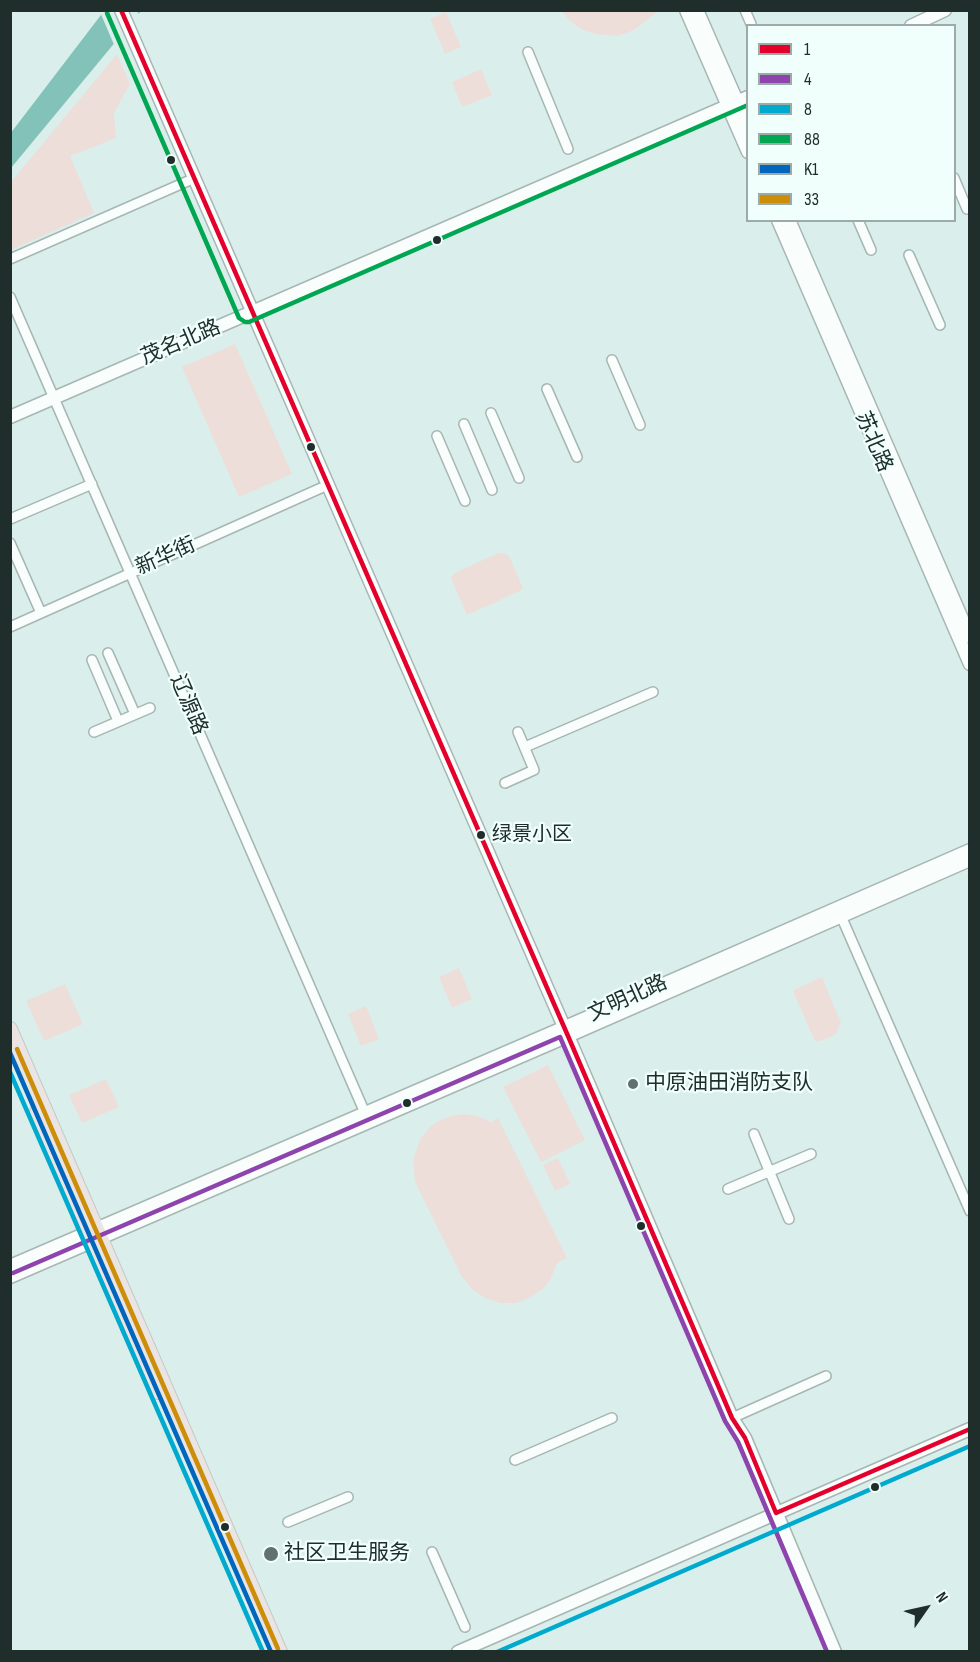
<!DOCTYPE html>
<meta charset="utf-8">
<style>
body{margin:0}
#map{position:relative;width:980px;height:1662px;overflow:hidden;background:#daefeb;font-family:"Sofia Sans Condensed",sans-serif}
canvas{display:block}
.frame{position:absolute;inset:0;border:12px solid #202e2b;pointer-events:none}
.legend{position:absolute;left:746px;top:24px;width:210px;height:198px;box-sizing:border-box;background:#f0fffc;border:2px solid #9daba8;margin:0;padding:8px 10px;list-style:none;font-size:18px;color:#202e2b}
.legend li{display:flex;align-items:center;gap:12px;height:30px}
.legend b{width:30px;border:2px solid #9daba8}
.north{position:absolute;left:896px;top:1578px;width:60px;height:60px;-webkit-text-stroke:4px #f0fffc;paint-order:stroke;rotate:56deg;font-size:16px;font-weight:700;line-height:24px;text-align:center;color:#202e2b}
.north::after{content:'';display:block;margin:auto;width:21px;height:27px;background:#202e2b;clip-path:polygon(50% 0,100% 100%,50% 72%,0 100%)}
</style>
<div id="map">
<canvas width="980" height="1662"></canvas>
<div class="frame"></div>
<ul class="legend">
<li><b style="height:8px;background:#e4002b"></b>1</li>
<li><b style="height:8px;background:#8e44ad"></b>4</li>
<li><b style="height:8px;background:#00a9ce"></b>8</li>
<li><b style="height:8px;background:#00a651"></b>88</li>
<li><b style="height:8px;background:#0065bd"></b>K1</li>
<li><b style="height:8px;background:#cc8e09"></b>33</li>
</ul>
<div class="north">N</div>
</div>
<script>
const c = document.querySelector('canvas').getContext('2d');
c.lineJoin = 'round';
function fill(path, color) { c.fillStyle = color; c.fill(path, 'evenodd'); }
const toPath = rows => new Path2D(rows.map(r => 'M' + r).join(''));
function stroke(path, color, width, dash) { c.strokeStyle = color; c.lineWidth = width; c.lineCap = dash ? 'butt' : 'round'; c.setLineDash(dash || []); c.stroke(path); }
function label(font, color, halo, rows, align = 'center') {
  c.font = font + ' "Sofia Sans Condensed","Noto Sans SC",sans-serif'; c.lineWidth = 4.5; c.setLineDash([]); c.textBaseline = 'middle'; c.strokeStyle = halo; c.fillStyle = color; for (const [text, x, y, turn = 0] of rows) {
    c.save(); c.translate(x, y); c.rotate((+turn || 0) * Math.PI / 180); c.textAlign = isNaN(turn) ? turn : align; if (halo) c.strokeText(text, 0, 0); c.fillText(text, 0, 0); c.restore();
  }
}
fill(toPath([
 [562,11,658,11,637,28,627,33,616,36,596,34,581,29,569,20],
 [446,12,461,47,445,54,430,19],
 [117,54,130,84,114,113,116,138,70,156,94,213,11,250,11,182],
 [481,69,492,95,462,107,452,82],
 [235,344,292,474,239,497,182,367],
 [498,553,505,553,509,556,523,588,520,591,467,615,451,579,452,576,455,573],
 [459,968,472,999,452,1008,439,977],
 [822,977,841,1023,837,1030,837,1034,820,1041,815,1041,794,994,794,990],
 [65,984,83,1024,44,1041,26,1001],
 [366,1006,379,1039,361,1046,348,1014],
 [548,1065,585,1140,541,1162,503,1087],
 [106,1079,119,1107,82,1123,69,1095],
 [464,1114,478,1116,491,1122,498,1118,567,1258,557,1263,550,1280,542,1290,523,1301,515,1303,500,1303,485,1298,472,1289,462,1277,415,1182,413,1159,421,1138,431,1126,437,1122,450,1116],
 [558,1158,570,1184,555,1191,543,1165]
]), '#eddeda');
fill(toPath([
 [104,11,141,11,11,168,10,134]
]), '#82c2b8');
fill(toPath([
 [101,10,137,11,140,16,115,47,100,12]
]), '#daefeb');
const street = toPath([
 [745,10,751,24],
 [528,52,568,149],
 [954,178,967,209],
 [858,220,871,250],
 [909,255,940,325],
 [10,259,188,181],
 [10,297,365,1113],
 [612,360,640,425],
 [547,389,577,457],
 [491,413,519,478],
 [464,424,492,490],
 [437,436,465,501],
 [10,519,92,484],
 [10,543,41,613],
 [10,627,321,488],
 [108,653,135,714],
 [92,660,118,721],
 [94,732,150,708],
 [525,747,653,692],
 [505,783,534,770,518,732],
 [841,916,970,1211],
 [754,1134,789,1219],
 [728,1189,811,1154],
 [732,1418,826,1376],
 [515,1460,612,1418],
 [288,1522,348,1497],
 [432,1552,465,1627]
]);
const secondary = toPath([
 [121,10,568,1036,732,1418,745,1438,835,1652],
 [686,10,748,152],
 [697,10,748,126],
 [911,26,945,10],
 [778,220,970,664],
 [789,220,970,637],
 [10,417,748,97],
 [10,1266,572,1024,970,850],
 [10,1277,568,1036,970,860],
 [458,1652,970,1429]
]);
const primary = toPath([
 [10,1029,280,1652],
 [37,1112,158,1392]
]);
stroke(street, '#a6b6b3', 12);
stroke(secondary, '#a6b6b3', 15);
stroke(primary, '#c1ccc9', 16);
stroke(street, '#f9fdfc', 9);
stroke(secondary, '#f9fdfc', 12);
stroke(primary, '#eae4e3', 14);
stroke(toPath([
 [121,10,568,1036,732,1418,745,1438,776,1513,970,1429]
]), '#e4002b', 4.5);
stroke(toPath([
 [13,1273,560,1037,725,1421,738,1442,827,1652]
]), '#8e44ad', 4.5);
stroke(toPath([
 [10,1072,263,1652],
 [497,1652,970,1446]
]), '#00a9ce', 4.5);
stroke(toPath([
 [107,13,239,318,245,322,249,322,748,105]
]), '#00a651', 4.5);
stroke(toPath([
 [10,1053,271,1652]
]), '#0065bd', 4.5);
stroke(toPath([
 [17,1049,278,1649]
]), '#cc8e09', 4.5);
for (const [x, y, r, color] of [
 [171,160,5,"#202e2b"],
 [437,240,5,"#202e2b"],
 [311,447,5,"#202e2b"],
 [481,835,5,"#202e2b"],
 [633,1084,6,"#61726e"],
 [407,1103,5,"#202e2b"],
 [641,1226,5,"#202e2b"],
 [875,1487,5,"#202e2b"],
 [225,1527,5,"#202e2b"],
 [271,1554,8,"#61726e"]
]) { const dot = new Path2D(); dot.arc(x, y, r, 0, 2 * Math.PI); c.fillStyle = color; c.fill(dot); stroke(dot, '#f0fffc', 2); }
label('20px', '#202e2b', '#f0fffc', [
 ["绿景小区",492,835]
], 'left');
label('21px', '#202e2b', '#f0fffc', [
 ["茂名北路",181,343,-23],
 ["苏北路",873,442,67],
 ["新华街",166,557,-24],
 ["辽源路",188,705,67],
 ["文明北路",628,999,-24]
]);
label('21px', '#202e2b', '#f0fffc', [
 ["中原油田消防支队",645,1084],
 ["社区卫生服务",284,1554]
], 'left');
</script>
